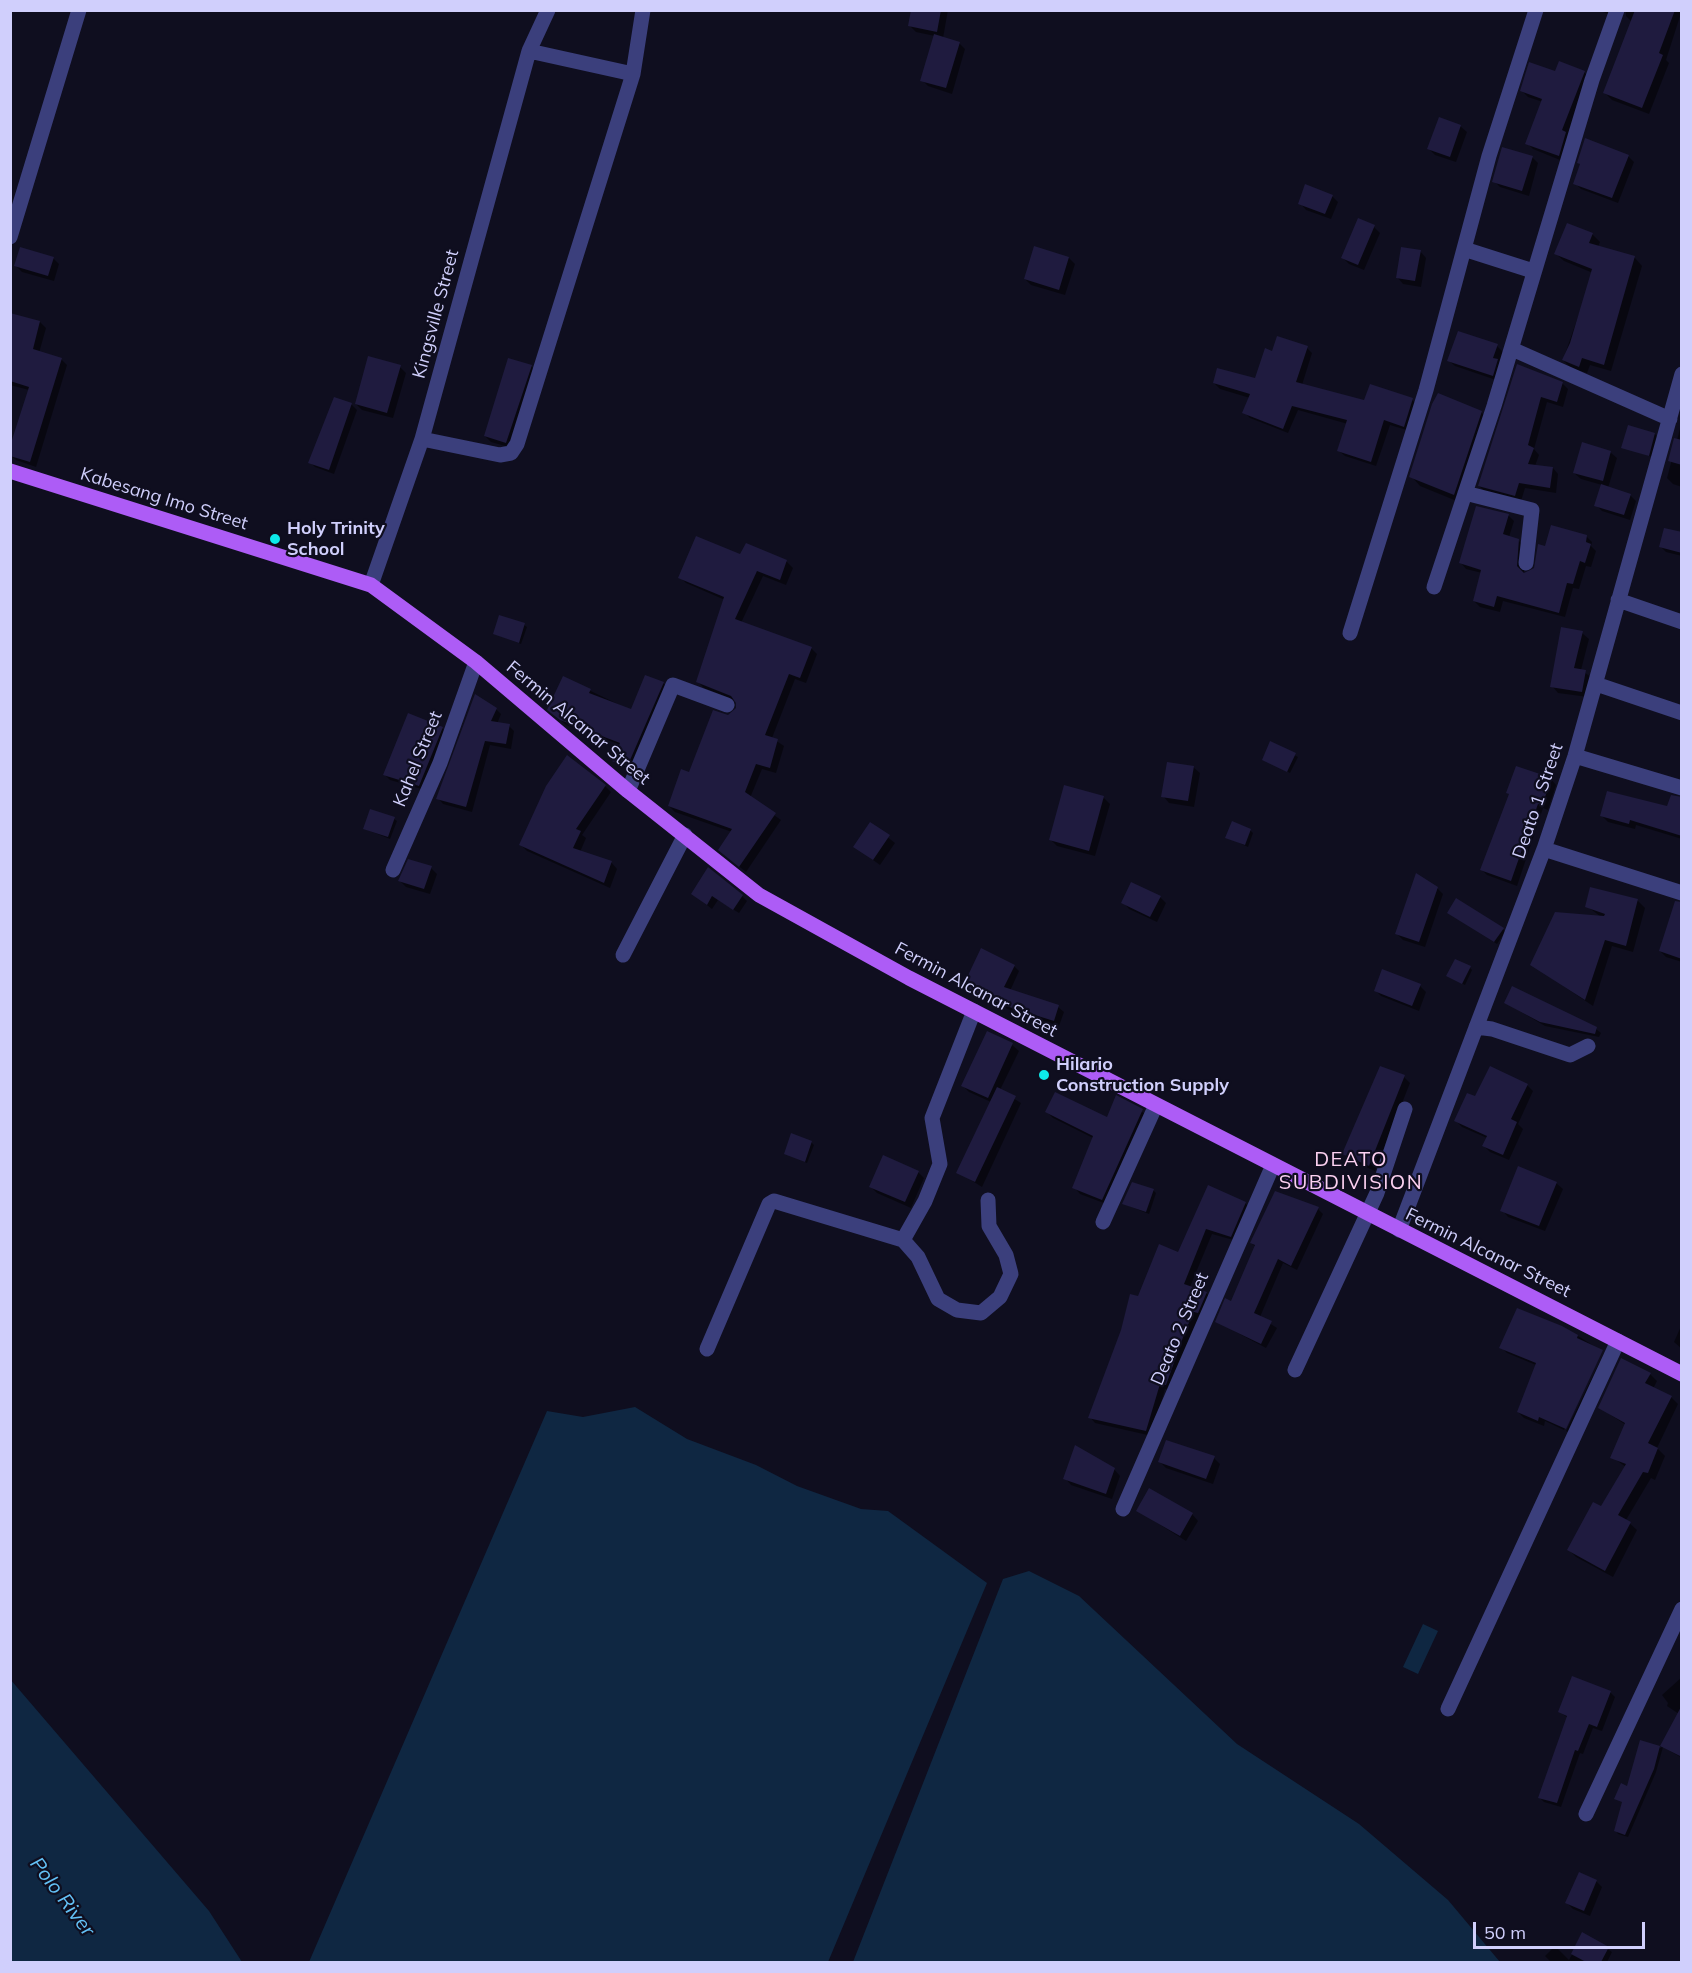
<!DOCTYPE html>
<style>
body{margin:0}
#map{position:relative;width:1692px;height:1973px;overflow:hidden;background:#0f0e1f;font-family:Mulish,sans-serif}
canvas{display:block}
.frame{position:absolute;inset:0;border:12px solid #d0cffc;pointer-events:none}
.scale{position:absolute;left:1473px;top:1922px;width:172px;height:27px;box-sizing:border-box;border:3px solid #d0cffc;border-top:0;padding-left:8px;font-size:18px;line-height:21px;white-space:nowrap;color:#d0cffc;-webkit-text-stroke:4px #0f0e1f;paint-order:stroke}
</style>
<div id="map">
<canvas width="1692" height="1973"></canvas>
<div class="frame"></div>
<div class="scale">50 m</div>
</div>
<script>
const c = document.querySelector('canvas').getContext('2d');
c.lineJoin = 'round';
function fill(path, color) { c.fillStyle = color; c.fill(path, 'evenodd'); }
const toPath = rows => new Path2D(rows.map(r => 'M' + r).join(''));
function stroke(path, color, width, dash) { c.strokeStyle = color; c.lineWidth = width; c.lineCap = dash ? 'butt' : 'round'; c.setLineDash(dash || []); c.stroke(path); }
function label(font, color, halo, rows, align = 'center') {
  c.font = font + ' Mulish,sans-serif'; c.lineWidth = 4.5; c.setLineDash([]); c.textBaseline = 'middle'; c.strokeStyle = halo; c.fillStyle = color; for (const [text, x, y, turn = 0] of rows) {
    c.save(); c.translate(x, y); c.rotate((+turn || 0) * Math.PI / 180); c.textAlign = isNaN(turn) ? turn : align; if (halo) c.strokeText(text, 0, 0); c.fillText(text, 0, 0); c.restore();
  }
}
fill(toPath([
 [635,1407,687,1439,756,1465,797,1486,861,1509,888,1511,987,1583,828,1962,309,1962,547,1411,583,1417],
 [1029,1571,1079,1596,1237,1744,1359,1824,1448,1900,1500,1962,853,1962,1003,1579],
 [1423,1624,1438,1631,1418,1674,1403,1667],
 [10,1679,209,1911,242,1962,11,1962]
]), '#0f2742');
fill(toPath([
 [913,10,948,10,943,38,959,43,965,49,952,94,928,86,922,80,935,36,916,32,910,26],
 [1597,10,1619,10,1614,16],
 [1626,10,1682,10,1666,60,1669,63,1649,114,1612,100,1605,93,1632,22,1626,16],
 [1584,72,1590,78,1565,162,1533,149,1527,143,1543,102,1528,97,1522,91,1556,73],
 [1460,126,1467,132,1456,162,1435,155,1429,149],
 [1628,156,1634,162,1618,203,1581,189,1575,183,1581,165,1579,163],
 [1532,157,1538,163,1529,196,1500,187,1494,181],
 [1332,196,1338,202,1331,219,1306,210,1300,203],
 [1374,227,1380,233,1364,270,1349,264,1343,258],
 [1592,234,1600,242,1598,247,1635,258,1642,266,1611,371,1590,365,1587,373,1571,368,1563,360,1593,273,1564,261,1556,254],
 [1420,251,1426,258,1421,287,1403,284,1397,277],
 [53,258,59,264,54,281,22,272,16,266],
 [1069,258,1075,264,1065,295,1031,285,1025,279],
 [40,322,46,328,39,353,61,359,67,365,36,467,16,460,10,455,29,390,10,385,10,353],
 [1497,346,1503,352,1499,381,1455,366,1448,360],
 [1307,348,1312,353,1302,385,1365,402,1412,400,1418,405,1410,431,1390,425,1376,466,1345,456,1339,451,1348,424,1298,410,1288,433,1250,418,1244,412,1250,398,1220,389,1214,383,1256,380,1273,352],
 [531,366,537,372,512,448,491,442,485,436],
 [1518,366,1562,383,1568,389,1563,407,1547,402,1534,449,1539,455,1535,466,1553,468,1558,474,1556,493,1525,488,1521,501,1485,492,1479,486],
 [400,367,406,373,393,418,362,410,356,404],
 [335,399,352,405,357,410,334,474,315,467,310,462],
 [1481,412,1491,422,1464,504,1420,486,1411,476],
 [1682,421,1682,487,1673,484,1667,478],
 [1655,434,1657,437,1652,457,1623,447],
 [1610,452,1617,458,1608,488,1630,495,1636,501,1630,520,1602,511,1596,505,1602,485,1581,479,1574,473],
 [1477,508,1509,516,1514,521,1509,537,1518,540,1524,546,1524,574,1587,537,1592,542,1591,546,1596,551,1591,567,1586,566,1579,589,1573,588,1565,617,1503,601,1500,612,1480,607,1474,601,1482,573,1466,569,1461,563],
 [1682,534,1682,556,1666,552,1660,546],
 [747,545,787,562,793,568,786,585,763,576,741,623,811,648,817,654,806,683,795,679,772,738,784,746,776,773,762,769,750,798,781,820,746,872,726,856,732,832,675,812,669,806,728,716,738,709,737,701,704,688,698,682,725,600,686,583,680,577,741,556],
 [524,625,527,627,521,644,495,634],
 [1582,633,1589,639,1581,670,1591,677,1588,697,1558,693,1552,686],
 [564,678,632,711,663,683,668,688,632,771,614,761,621,745,566,725,554,714],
 [496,709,501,714,497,724,509,726,514,731,511,749,490,745,472,812,443,804,438,798],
 [442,728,447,734,425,790,390,780,384,774],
 [1271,743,1298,757,1290,773,1263,759],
 [1193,767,1200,773,1194,807,1169,803,1163,796],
 [1551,779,1556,785,1548,810,1543,808,1517,886,1487,875,1482,870,1510,795,1508,793],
 [605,786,611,792,582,835,586,838,580,852,611,862,617,869,610,888,527,851,521,845],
 [1682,797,1682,839,1636,825,1635,829,1608,822,1602,816,1668,808],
 [1104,798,1110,804,1095,856,1057,846,1051,840],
 [394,819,397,821,390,839,365,829],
 [871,824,895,843,880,865,855,847],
 [1250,830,1253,833,1248,847,1227,837],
 [431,868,437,874,430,894,406,887,400,881],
 [1437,888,1443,894,1425,947,1403,940,1397,934],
 [693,894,742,896,747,901,739,913,718,900,712,909],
 [1160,897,1166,903,1157,922,1129,909,1123,902],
 [1637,900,1645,908,1633,952,1612,946,1593,1006,1532,965,1601,917,1587,906],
 [1451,915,1503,929,1505,932,1497,944],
 [1682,917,1682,962,1666,957,1660,951],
 [1014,966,1019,971,1010,991,1058,1007,1064,1012,1059,1026,1012,1011,970,991,965,985],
 [1470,968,1472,970,1465,985,1451,978],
 [1420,986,1426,992,1419,1011,1381,996,1375,990],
 [1506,1003,1596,1029,1601,1033,1599,1037,1545,1026],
 [988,1033,1012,1045,1019,1051,1000,1090,1021,1103,982,1187,958,1172,991,1102,969,1092,963,1086],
 [1404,1077,1410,1083,1375,1171,1350,1160,1344,1154],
 [1527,1085,1533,1091,1518,1124,1523,1129,1509,1160,1490,1152,1484,1146,1487,1138,1462,1127,1456,1121,1476,1098],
 [1117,1097,1149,1116,1109,1205,1080,1194,1074,1187,1093,1138,1053,1118,1047,1112,1107,1119],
 [811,1142,814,1145,807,1163,785,1153],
 [918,1172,924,1178,911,1208,877,1193,871,1187],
 [1556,1183,1563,1189,1545,1231,1508,1217,1502,1210],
 [1209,1187,1245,1203,1251,1209,1237,1241,1212,1234,1190,1287,1206,1293,1212,1298,1172,1390,1165,1389,1152,1436,1095,1423,1090,1417,1139,1298,1179,1254],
 [1153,1190,1156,1193,1149,1214,1124,1204],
 [1276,1193,1318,1209,1323,1214,1297,1270,1283,1263,1260,1317,1277,1328,1266,1348,1217,1322,1232,1303,1256,1247,1251,1243],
 [1682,1324,1682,1349,1674,1342],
 [1578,1336,1602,1351,1564,1430,1545,1421,1544,1426,1524,1418,1518,1412,1536,1365,1507,1353,1501,1347],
 [1604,1353,1608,1357,1572,1434,1566,1431],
 [1650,1374,1657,1381,1653,1389,1671,1397,1678,1404,1657,1448,1665,1456,1655,1480,1651,1478,1626,1520,1637,1530,1613,1577,1576,1557,1569,1550,1601,1508,1626,1467,1612,1457,1626,1425,1600,1408],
 [1214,1458,1220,1464,1213,1484,1166,1468,1160,1462],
 [1114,1469,1120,1476,1112,1499,1071,1485,1065,1478],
 [1138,1511,1192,1514,1198,1521,1186,1541],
 [1682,1677,1682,1758,1663,1747,1656,1772,1628,1837,1618,1834,1616,1831,1624,1803,1616,1798,1628,1788,1641,1742,1661,1748,1679,1714,1667,1706,1668,1703,1662,1695],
 [1610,1692,1615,1697,1602,1731,1593,1728,1583,1754,1580,1753,1561,1807,1544,1802,1540,1798,1568,1718,1560,1712],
 [1596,1881,1602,1887,1590,1916,1573,1909,1567,1903],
 [1583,1934,1612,1952,1607,1962,1551,1962,1545,1956,1555,1946,1569,1960]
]), '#0007');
fill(toPath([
 [911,10,941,10,937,32,908,26],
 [1635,10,1675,10,1659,53,1663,55,1642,108,1603,93],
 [934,34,960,42,946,88,920,81],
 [1559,61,1585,71,1562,130,1566,132,1559,156,1525,144,1542,99,1520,91,1529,62,1555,71],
 [1439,117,1461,125,1450,157,1427,149],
 [1585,138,1629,155,1612,198,1573,184,1580,164,1577,163],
 [1502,147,1533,156,1522,191,1492,182],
 [1305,184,1333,195,1325,214,1298,204],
 [1358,218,1375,225,1358,265,1341,258],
 [1567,223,1593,233,1589,243,1635,256,1604,365,1582,358,1579,367,1562,360,1570,343,1592,269,1554,254],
 [1034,246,1069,257,1059,290,1024,279],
 [20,247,54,257,48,276,14,266],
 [1401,247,1421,250,1415,281,1396,278],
 [10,313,40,321,33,349,62,358,30,462,10,456,10,446,29,387,10,381],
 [1458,331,1498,344,1493,358,1498,359,1493,376,1447,361],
 [1277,336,1308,346,1296,382,1364,400,1370,384,1413,398,1404,427,1384,420,1371,462,1337,451,1347,420,1292,406,1283,429,1242,413,1250,394,1213,383,1217,368,1255,378,1265,348,1272,351],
 [368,356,401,365,387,413,355,404],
 [508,358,532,365,506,443,484,436],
 [1517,364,1563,382,1557,402,1541,397,1528,445,1534,448,1528,464,1553,467,1550,488,1519,483,1515,496,1478,486],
 [1438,393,1482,411,1454,495,1409,477,1432,404],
 [334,397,352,403,329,470,308,463],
 [1628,425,1655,433,1649,456,1621,448],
 [1674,438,1682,440,1682,465,1668,461],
 [1582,442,1611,451,1603,481,1573,473],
 [1601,484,1631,494,1624,515,1594,506],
 [1476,506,1509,514,1503,534,1519,539,1517,566,1524,573,1534,568,1538,544,1545,546,1551,525,1587,535,1586,542,1591,544,1585,563,1580,561,1573,584,1567,583,1559,613,1497,596,1494,607,1473,601,1481,570,1459,563],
 [1664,528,1682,532,1682,553,1659,547],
 [696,536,740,554,746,543,787,560,780,580,757,571,735,619,812,647,800,678,789,674,765,735,778,739,770,768,756,764,745,792,776,813,739,867,718,850,732,829,668,806,681,769,689,772,713,710,728,715,736,708,736,703,731,696,696,682,724,597,678,578],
 [499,615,525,623,519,643,493,634],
 [1561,627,1583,631,1574,668,1586,670,1582,692,1550,687],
 [645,675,664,682,627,767,612,761,620,743,560,720,547,710,563,676,591,689,589,693,631,709],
 [475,694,497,708,491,721,510,724,506,744,485,741,466,807,436,799],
 [408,713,443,727,419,786,383,775],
 [1270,741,1296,753,1287,772,1262,760],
 [567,755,606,785,576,829,581,831,573,848,612,861,604,883,519,845,546,786],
 [1167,762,1194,766,1188,801,1161,797],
 [1516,766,1552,778,1542,805,1538,804,1511,881,1480,870,1509,794,1506,793],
 [1064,785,1104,796,1089,851,1049,840],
 [1607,791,1667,806,1671,795,1682,797,1682,836,1630,820,1629,824,1600,816],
 [370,809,395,817,388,837,363,829],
 [1232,821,1251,829,1245,845,1225,838],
 [870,822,890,835,873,860,853,847],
 [408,859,432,866,424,889,398,881],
 [708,867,743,895,733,910,712,896,707,905,691,894],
 [1416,873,1438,887,1419,942,1395,934],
 [1131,882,1161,896,1150,917,1121,903],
 [1590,887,1638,899,1626,946,1605,940,1585,1000,1530,965,1555,912,1604,916,1605,914,1585,907],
 [1456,898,1504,928,1494,942,1447,913],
 [1675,901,1682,902,1682,959,1659,951],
 [981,948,1015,965,1004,987,1059,1005,1054,1021,1006,1006,963,986],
 [1455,959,1471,966,1462,984,1446,976],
 [1382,969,1421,984,1412,1006,1374,991],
 [1512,986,1597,1027,1595,1034,1540,1022,1504,1003],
 [987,1031,1013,1043,988,1098,961,1086],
 [1380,1066,1405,1075,1369,1166,1342,1154],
 [1490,1066,1528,1084,1511,1119,1517,1122,1503,1155,1482,1146,1487,1136,1454,1121,1467,1093,1475,1096],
 [997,1087,1016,1096,975,1182,956,1173],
 [1055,1092,1107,1117,1116,1095,1143,1109,1102,1200,1072,1188,1093,1136,1045,1112],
 [791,1133,812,1141,805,1162,784,1154],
 [883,1155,919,1171,905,1202,869,1187],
 [1518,1166,1557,1182,1539,1226,1500,1211],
 [1132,1182,1154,1189,1146,1212,1122,1204],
 [1208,1185,1246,1202,1231,1237,1206,1229,1184,1284,1207,1292,1198,1313,1194,1312,1186,1329,1166,1385,1160,1384,1146,1431,1088,1418,1121,1330,1130,1294,1138,1296,1159,1244,1178,1252],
 [1275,1191,1319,1207,1291,1266,1278,1259,1254,1313,1272,1321,1261,1344,1215,1322,1225,1298,1231,1301,1255,1245,1250,1243],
 [1517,1308,1562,1326,1578,1335,1577,1338,1603,1350,1566,1429,1539,1417,1538,1421,1517,1412,1536,1363,1499,1348],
 [1621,1358,1651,1373,1645,1383,1672,1396,1648,1443,1658,1448,1648,1473,1643,1472,1618,1515,1631,1522,1605,1571,1567,1550,1593,1502,1601,1506,1626,1464,1610,1458,1625,1423,1598,1408],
 [1166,1440,1215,1456,1206,1479,1158,1462],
 [1075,1445,1115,1468,1106,1494,1063,1479],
 [1149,1488,1193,1513,1180,1536,1136,1511],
 [1572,1676,1611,1691,1597,1727,1589,1724,1578,1751,1575,1750,1557,1803,1538,1798,1567,1716,1558,1712],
 [1682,1705,1682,1757,1660,1746],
 [1640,1740,1660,1746,1654,1769,1625,1835,1614,1831,1622,1802,1614,1799,1621,1783,1627,1786],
 [1579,1872,1597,1880,1584,1911,1565,1903],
 [1582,1932,1609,1947,1601,1962,1586,1962,1571,1954]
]), '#1f1b3f');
stroke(toPath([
 [529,51,548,10],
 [10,237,79,10],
 [1464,249,1533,271],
 [1512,349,1670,419],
 [422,439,500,455,511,453,517,444,633,74,643,10],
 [1465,493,1532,510,1526,563],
 [371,585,422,439,529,51,633,74],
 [1434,587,1494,406,1592,80,1617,10],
 [1618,600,1682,622],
 [1350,633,1426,390,1489,156,1536,10],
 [1596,684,1682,713],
 [1575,756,1682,788],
 [628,791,673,685,727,705],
 [1544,849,1682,893],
 [393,870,440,763,476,662],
 [623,955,685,835],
 [1476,1027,1492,1029,1570,1055,1588,1046],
 [1103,1222,1156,1105],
 [1399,1230,1544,849,1575,756,1682,374],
 [903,1240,925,1201,940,1164,932,1118,974,1011],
 [707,1349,769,1204,774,1201,903,1240,918,1257,938,1299,957,1310,981,1313,1000,1297,1011,1274,1006,1255,989,1226,988,1200],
 [1295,1370,1377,1193,1405,1109],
 [1123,1509,1273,1165],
 [1448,1709,1618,1341],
 [1586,1814,1682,1609]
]), '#3b3f7c', 15);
stroke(toPath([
 [10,471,371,585,476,662,628,791,759,895,909,978,1682,1374]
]), '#ad5cf6', 15);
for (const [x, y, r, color] of [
 [275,539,6,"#0deaea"],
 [1044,1075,6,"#0deaea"]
]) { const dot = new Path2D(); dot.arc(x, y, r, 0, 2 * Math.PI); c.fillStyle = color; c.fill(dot); stroke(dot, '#0f0e1f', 2); }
label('18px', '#d0cffc', '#0f0e1f', [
 ["Kingsville Street",436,314,-75],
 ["Kabesang Imo Street",164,499,17],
 ["Fermin Alcanar Street",578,723,40],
 ["Kahel Street",418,759,-68],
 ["Deato 1 Street",1538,801,-71],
 ["Fermin Alcanar Street",976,990,28],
 ["Fermin Alcanar Street",1488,1253,26],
 ["Deato 2 Street",1180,1329,-67]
]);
label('bold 18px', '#d0cffc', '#0f0e1f', [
 ["Holy Trinity",287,529],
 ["School",287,550],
 ["Hilario",1056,1065],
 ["Construction Supply",1056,1086]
], 'left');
c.letterSpacing = '1.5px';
label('20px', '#fcd1f1', '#0f0e1f', [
 ["DEATO",1351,1160],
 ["SUBDIVISION",1351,1183]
]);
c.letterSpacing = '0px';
label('italic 20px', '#63c1f6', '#0f0e1f', [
 ["Polo River",62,1897,53]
]);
</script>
